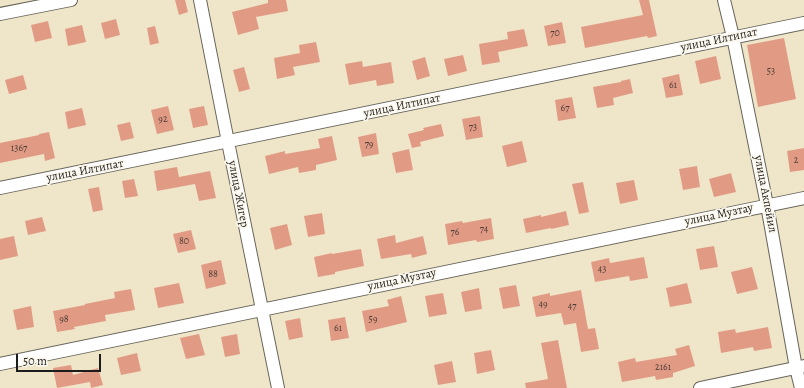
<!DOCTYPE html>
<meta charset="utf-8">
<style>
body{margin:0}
#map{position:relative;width:804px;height:388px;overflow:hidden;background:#efe6c9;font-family:Alegreya,serif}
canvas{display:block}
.scale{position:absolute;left:16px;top:354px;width:85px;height:18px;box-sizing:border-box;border:2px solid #1c1c1c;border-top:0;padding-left:5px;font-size:12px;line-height:14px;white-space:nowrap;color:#1c1c1c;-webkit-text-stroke:3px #fbf7ec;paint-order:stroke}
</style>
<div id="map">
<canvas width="804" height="388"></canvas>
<div class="scale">50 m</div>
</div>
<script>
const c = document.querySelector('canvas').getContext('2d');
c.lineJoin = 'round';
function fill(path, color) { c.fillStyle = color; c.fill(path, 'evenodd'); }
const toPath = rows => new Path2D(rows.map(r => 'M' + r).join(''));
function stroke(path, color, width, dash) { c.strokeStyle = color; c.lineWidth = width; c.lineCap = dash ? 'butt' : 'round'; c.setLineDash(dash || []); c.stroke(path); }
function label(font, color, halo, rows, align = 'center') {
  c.font = font + ' Alegreya,serif'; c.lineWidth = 3.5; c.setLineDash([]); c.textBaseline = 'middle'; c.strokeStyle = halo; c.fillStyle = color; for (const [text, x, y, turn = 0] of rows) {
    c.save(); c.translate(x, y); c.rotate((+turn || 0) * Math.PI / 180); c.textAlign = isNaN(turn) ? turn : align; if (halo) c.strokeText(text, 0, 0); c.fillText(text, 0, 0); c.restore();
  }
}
fill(toPath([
 [175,0,185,0,188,12,179,15],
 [268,0,286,0,288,11,256,17,259,29,238,35,232,12,268,3],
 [639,0,649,0,657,36,648,38,647,36,585,48,581,27,643,15],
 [116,19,120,35,105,39,101,23],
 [48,21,52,38,35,42,31,25],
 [562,22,566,43,548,46,544,26],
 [82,25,86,42,68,46,65,29],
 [155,26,159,43,150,45,147,28],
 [524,29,528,46,498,52,500,62,482,65,479,44,508,39,507,32],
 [784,38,796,99,758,107,747,45],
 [316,42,320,62,293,67,295,75,277,79,274,58,300,53,299,45],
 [463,55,467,71,448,76,444,59],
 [716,56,721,79,700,84,695,61],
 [425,57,430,76,417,80,412,61],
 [362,61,363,67,391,62,394,83,377,86,376,80,349,85,345,64],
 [244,67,250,89,239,92,233,70],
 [679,74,683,95,666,98,662,78],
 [23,75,27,89,9,94,5,80],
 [630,79,633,93,613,98,614,105,597,108,593,87,621,82,621,81],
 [572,97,576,118,558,121,555,100],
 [168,106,174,130,157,134,151,110],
 [204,106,208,125,193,128,189,109],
 [82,108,86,125,68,129,65,112],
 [480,116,483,137,466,140,462,119],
 [130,122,134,138,121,141,117,125],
 [441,124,444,136,420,142,421,146,412,148,408,134,424,130,423,128],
 [49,132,55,158,45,161,44,154,0,163,0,143,39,135,39,134],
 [376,133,379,154,362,157,358,137],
 [332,136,337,160,316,165,316,170,299,173,298,167,269,174,265,156,285,151,285,154,320,148,318,139],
 [522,141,527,162,507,167,502,146],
 [804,148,804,170,790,172,787,151],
 [409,149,413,170,396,173,392,153],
 [697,166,700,187,683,190,679,169],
 [177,167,179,177,210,171,216,198,199,201,195,184,157,191,154,171],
 [731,173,736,192,714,197,709,179],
 [134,179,138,196,125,198,122,181],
 [634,180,638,200,620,204,616,183],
 [583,182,589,212,579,214,572,184],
 [99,187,103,210,93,212,88,189],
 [566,211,569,225,551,229,551,228,526,233,523,219,541,215,541,217],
 [322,213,325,234,308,237,304,216],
 [42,217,46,231,28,235,25,221],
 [491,218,494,239,477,242,476,240,448,245,445,224,462,221,463,223],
 [287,224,292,245,275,250,270,228],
 [191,230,196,249,178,253,173,234],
 [395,235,396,243,423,236,427,254,412,258,411,254,381,259,377,239],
 [14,236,18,256,0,260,0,239],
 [714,246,718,267,700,270,696,249],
 [361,249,364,266,335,272,335,274,318,277,314,257,332,253,332,254],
 [644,257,648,278,630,281,629,276,595,282,591,262,609,258,610,263],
 [221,260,226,284,206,289,201,265],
 [752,267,758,289,737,294,731,272],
 [179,283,184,303,158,308,154,288],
 [687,283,692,303,670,307,666,288],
 [516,285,520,306,503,309,499,288],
 [479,288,482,309,465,312,461,292],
 [131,289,135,310,105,315,106,321,74,327,75,329,57,332,53,311,85,305,85,304,115,298,114,292],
 [581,290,588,329,595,328,599,349,581,352,576,323,564,325,561,313,536,317,532,297,550,293,550,296],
 [443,293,447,314,429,317,425,296],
 [401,296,407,322,366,332,362,311,389,306,387,300],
 [31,306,34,327,17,330,13,310],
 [345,317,349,338,331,341,328,320],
 [300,318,303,337,289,340,285,321],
 [768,327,772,348,754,351,753,347,721,353,718,332,735,329,736,333],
 [199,334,205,355,186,359,180,338],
 [237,334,240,354,225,357,221,337],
 [558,340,567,388,526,388,525,383,548,379,541,343],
 [689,345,695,366,673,373,673,377,656,380,655,376,622,382,618,362,635,358,636,362,677,355,675,349],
 [491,350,495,370,477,374,474,353],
 [137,353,141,371,121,375,117,358],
 [452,361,456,382,438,385,434,365],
 [71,365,73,375,98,368,103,385,91,388,90,382,57,388,53,368]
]), '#e19b85');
const minor = toPath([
 [200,0,228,142,278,388],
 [724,0,733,37,767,205,796,368,801,388],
 [0,14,71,0],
 [0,188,804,23],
 [0,364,804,198],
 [700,388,804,366]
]);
stroke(minor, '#666359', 14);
stroke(minor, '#fff', 12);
label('10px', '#4d3c36', null, [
 ["70",555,34],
 ["53",771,72],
 ["61",673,86],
 ["67",565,109],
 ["92",163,120],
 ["73",473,128],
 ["79",369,145],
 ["1367",19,149],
 ["2",796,161],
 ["74",484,230],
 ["76",455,233],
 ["80",184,242],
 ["43",602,270],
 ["88",213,275],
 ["49",543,305],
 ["47",572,307],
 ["98",64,320],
 ["59",373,320],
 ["61",338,329],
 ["2161",663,368]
]);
label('12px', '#1c1c1c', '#fbf7ec', [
 ["улица Илтипат",719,40,-12],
 ["улица Илтипат",402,106,-12],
 ["улица Илтипат",85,171,-11],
 ["улица Жигер",238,194,79],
 ["улица Акпейил",765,194,79],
 ["улица Музтау",719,215,-12],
 ["улица Музтау",402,280,-12]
]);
</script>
